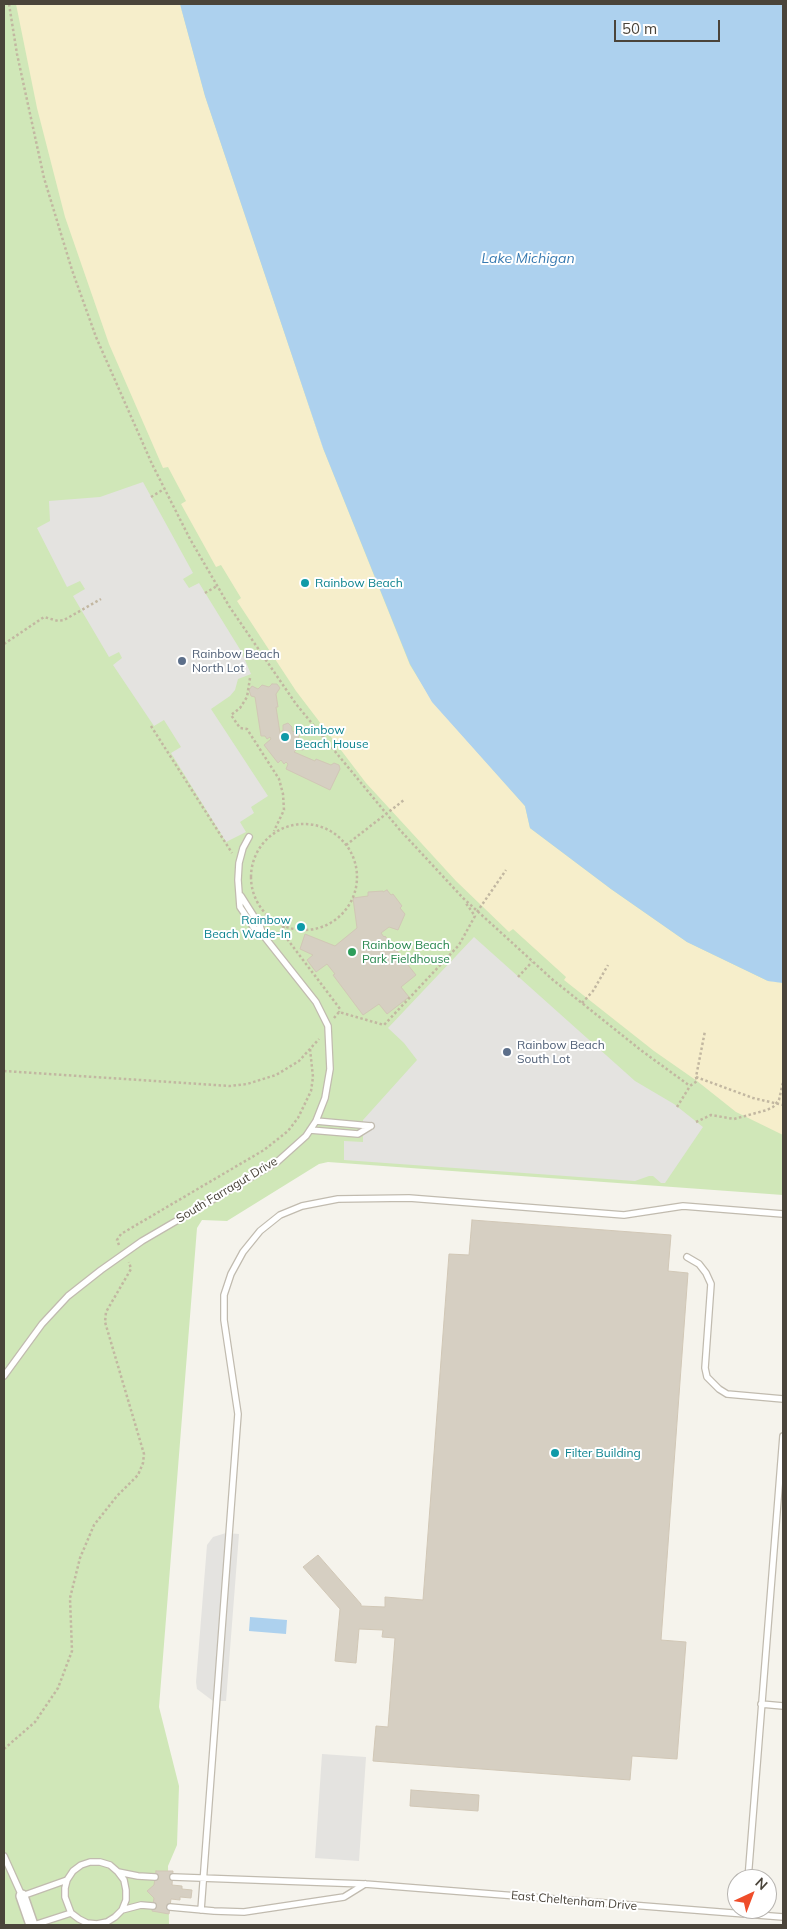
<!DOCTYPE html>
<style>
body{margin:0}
#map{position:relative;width:787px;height:1929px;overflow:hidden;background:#f5f3ec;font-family:Mulish,sans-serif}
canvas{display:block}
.frame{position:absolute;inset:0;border:5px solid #4a443a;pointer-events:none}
.north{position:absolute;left:727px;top:1869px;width:50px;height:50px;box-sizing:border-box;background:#fff;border:1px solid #b7b4b0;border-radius:50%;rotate:43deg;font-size:14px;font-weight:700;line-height:20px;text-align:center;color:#4a443a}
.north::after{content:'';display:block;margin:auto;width:18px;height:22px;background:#ef4d2a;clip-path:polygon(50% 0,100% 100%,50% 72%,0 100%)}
.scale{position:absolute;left:614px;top:20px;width:106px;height:22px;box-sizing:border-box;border:2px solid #4a443a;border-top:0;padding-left:6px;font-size:15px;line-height:18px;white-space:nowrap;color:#4a443a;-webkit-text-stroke:4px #fff;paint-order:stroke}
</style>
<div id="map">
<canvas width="787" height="1929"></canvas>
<div class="frame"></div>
<div class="north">N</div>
<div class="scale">50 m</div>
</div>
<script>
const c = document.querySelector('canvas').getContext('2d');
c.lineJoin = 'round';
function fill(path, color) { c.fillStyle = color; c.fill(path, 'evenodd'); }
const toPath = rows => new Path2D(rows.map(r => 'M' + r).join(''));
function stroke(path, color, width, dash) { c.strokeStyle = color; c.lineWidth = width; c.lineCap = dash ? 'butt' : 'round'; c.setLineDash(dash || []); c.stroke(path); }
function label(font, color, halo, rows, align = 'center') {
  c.font = font + ' Mulish,sans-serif'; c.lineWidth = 4; c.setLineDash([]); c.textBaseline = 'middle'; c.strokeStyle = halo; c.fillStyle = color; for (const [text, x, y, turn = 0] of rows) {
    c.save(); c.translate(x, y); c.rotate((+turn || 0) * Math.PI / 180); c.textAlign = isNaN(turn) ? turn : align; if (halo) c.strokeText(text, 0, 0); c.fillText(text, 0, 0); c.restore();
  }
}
fill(toPath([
 [4,4,180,4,323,448,768,981,783,983,783,1195,328,1162,319,1164,227,1221,202,1220,197,1228,159,1707,179,1786,177,1845,168,1866,169,1925,4,1925]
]), '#d0e7b8');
fill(toPath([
 [16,4,180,4,205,96,323,448,410,665,433,702,525,806,530,828,611,889,687,942,768,981,783,983,783,1135,736,1112,697,1081,654,1051,564,980,566,977,513,929,509,932,482,906,456,881,366,783,296,691,237,601,241,598,221,565,216,567,181,504,186,501,168,467,163,468,109,344,65,217,37,108]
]), '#f6eecb');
fill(toPath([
 [143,482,193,573,183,579,189,588,199,583,241,651,251,674,238,679,235,690,230,696,211,709,268,796,251,807,254,813,240,822,246,832,226,842,171,753,181,747,164,720,154,726,113,665,122,658,119,652,109,657,73,596,85,589,80,581,67,587,37,528,50,521,49,501,100,497],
 [474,937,635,1081,674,1104,703,1127,665,1183,661,1183,653,1176,649,1176,635,1181,344,1160,344,1141,363,1142,363,1120,417,1060,404,1043,388,1028],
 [226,1533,239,1534,226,1701,213,1701,197,1689,196,1682,207,1545,213,1537],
 [322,1754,366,1757,359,1861,315,1858]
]), '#e4e3e0');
fill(toPath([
 [180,4,783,4,783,983,768,981,687,942,611,889,530,828,525,806,432,702,410,664,323,448,205,96],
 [250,1617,287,1620,286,1634,249,1631]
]), '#add1ee');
const building = toPath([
 [272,684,277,684,280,688,276,694,278,707,276,707,280,733,283,730,283,725,288,723,292,727,292,731,296,732,299,735,298,740,301,739,305,743,303,750,297,749,294,752,315,761,316,759,331,765,334,763,339,765,340,769,330,790,286,769,288,764,286,762,284,764,281,760,278,763,264,745,271,739,270,737,267,739,265,736,261,736,255,697,251,696,249,690,252,686,258,689,262,685,269,687,272,684],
 [387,890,391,895,393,894,402,906,400,908,405,914,398,930,389,927,381,933,384,937,385,936,416,975,401,987,409,997,387,1014,379,1004,363,1015,333,975,335,974,327,964,316,972,307,960,313,955,300,949,305,934,335,946,357,928,353,898,368,896,368,892,383,891,383,892,387,890],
 [472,1220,671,1235,668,1271,688,1273,661,1640,686,1642,677,1759,632,1756,630,1780,373,1761,376,1726,388,1727,395,1638,382,1637,383,1630,359,1629,356,1663,335,1661,340,1609,303,1567,318,1555,361,1604,361,1606,385,1607,385,1597,423,1600,449,1254,469,1255,472,1220],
 [411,1790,479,1795,478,1811,410,1806,411,1790],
 [156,1871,173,1871,172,1885,182,1886,182,1889,192,1890,191,1898,180,1897,180,1900,171,1899,169,1914,152,1911,154,1898,147,1891,154,1885,156,1871]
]);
fill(building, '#d6cfc2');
stroke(building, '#d1c7b6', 1);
const service = toPath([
 [241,896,260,926,263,935],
 [316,1121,371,1126],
 [310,1130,358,1134,371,1126],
 [687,1257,699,1264,706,1273,711,1284,705,1368,707,1377,719,1389,727,1394,783,1399],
 [4,1376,42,1324,68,1296,101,1270,142,1241,277,1162,306,1136,316,1121,325,1098,330,1069,328,1026,316,1002,263,935,254,928,240,907,238,880,239,863,243,848,249,837],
 [761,1704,783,1706],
 [4,1856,22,1896,67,1880],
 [118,1872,124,1880,126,1890,126,1900,122,1910,115,1917,107,1922,97,1924,87,1923,79,1919,71,1913,65,1897,65,1888,67,1880,73,1871,81,1865,90,1862,100,1862,110,1865,118,1872,138,1876,155,1877],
 [173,1877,365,1884,783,1917],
 [748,1879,783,1436],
 [170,1907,214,1911,244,1912,344,1897,365,1884],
 [122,1910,141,1905,153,1906],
 [201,1910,238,1414,224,1320,224,1295,231,1274,243,1252,260,1231,280,1215,302,1206,338,1199,409,1198,624,1215,683,1206,783,1214],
 [34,1925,71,1913]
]);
const minor = toPath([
 [22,1896,32,1925]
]);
stroke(service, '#c1bbaf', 8);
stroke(minor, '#c1bbaf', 14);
stroke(toPath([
 [9,4,17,54,44,178,72,270,96,337,152,464,190,539,229,606,296,704,399,829,463,898,553,980,642,1051,690,1086],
 [151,497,164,489],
 [205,593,217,586],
 [4,644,44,617,58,621,64,620,101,599],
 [250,678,247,697,240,708,231,715,240,728,247,729,279,779,283,794,284,810,274,831],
 [151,726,232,853],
 '251 877a53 53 0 1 1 106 0a53 53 0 1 1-106 0Z',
 [346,845,404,800],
 [477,912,506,870],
 [284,926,282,932,340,1009,339,1012],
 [518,977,532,962],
 [582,1003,593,991,608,965],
 [334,1018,339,1012,384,1025,459,945,475,916,465,902],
 [4,1071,230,1086,247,1084,276,1075,299,1061,319,1039],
 [696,1077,753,1098,783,1105],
 [677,1107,690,1086,697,1081,696,1077,705,1031],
 [696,1122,711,1115,734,1119,767,1110,773,1107,779,1100,783,1082],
 [119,1245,117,1240,121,1234,264,1150,288,1131,298,1118,311,1091,313,1077,310,1049],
 [4,1749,35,1722,58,1688,72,1651,70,1598,80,1558,94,1525,117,1496,138,1475,143,1463,144,1454,105,1322,106,1312,131,1269,129,1262]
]), '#c2b7a1', 2.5, [2.5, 2.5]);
stroke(service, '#fff', 5.5);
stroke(minor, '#fff', 11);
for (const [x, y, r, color] of [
 [305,583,5,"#0f9aa8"],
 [182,661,5,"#5c6f8a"],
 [285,737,5,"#0f9aa8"],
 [301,927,5,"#0f9aa8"],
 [352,952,5,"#2e9e5b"],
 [507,1052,5,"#5c6f8a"],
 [555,1453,5,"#0f9aa8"]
]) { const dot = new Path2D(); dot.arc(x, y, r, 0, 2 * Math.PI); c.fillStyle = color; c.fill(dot); stroke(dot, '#fff', 2); }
label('12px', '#0d838f', '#fff', [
 ["Rainbow Beach",315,583],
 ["Rainbow",295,730],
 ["Beach House",295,744],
 ["Rainbow",291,920,"right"],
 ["Beach Wade-In",291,934,"right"],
 ["Filter Building",565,1453]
], 'left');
label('12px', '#4e5e75', '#fff', [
 ["Rainbow Beach",192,654],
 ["North Lot",192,668],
 ["Rainbow Beach",517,1045],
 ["South Lot",517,1059]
], 'left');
label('12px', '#27864d', '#fff', [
 ["Rainbow Beach",362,945],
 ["Park Fieldhouse",362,959]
], 'left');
label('12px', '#4a443a', '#fff', [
 ["South Farragut Drive",227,1190,-31],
 ["East Cheltenham Drive",574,1901,5]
]);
label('italic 14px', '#377ab1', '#fff', [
 ["Lake Michigan",528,259]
]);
</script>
